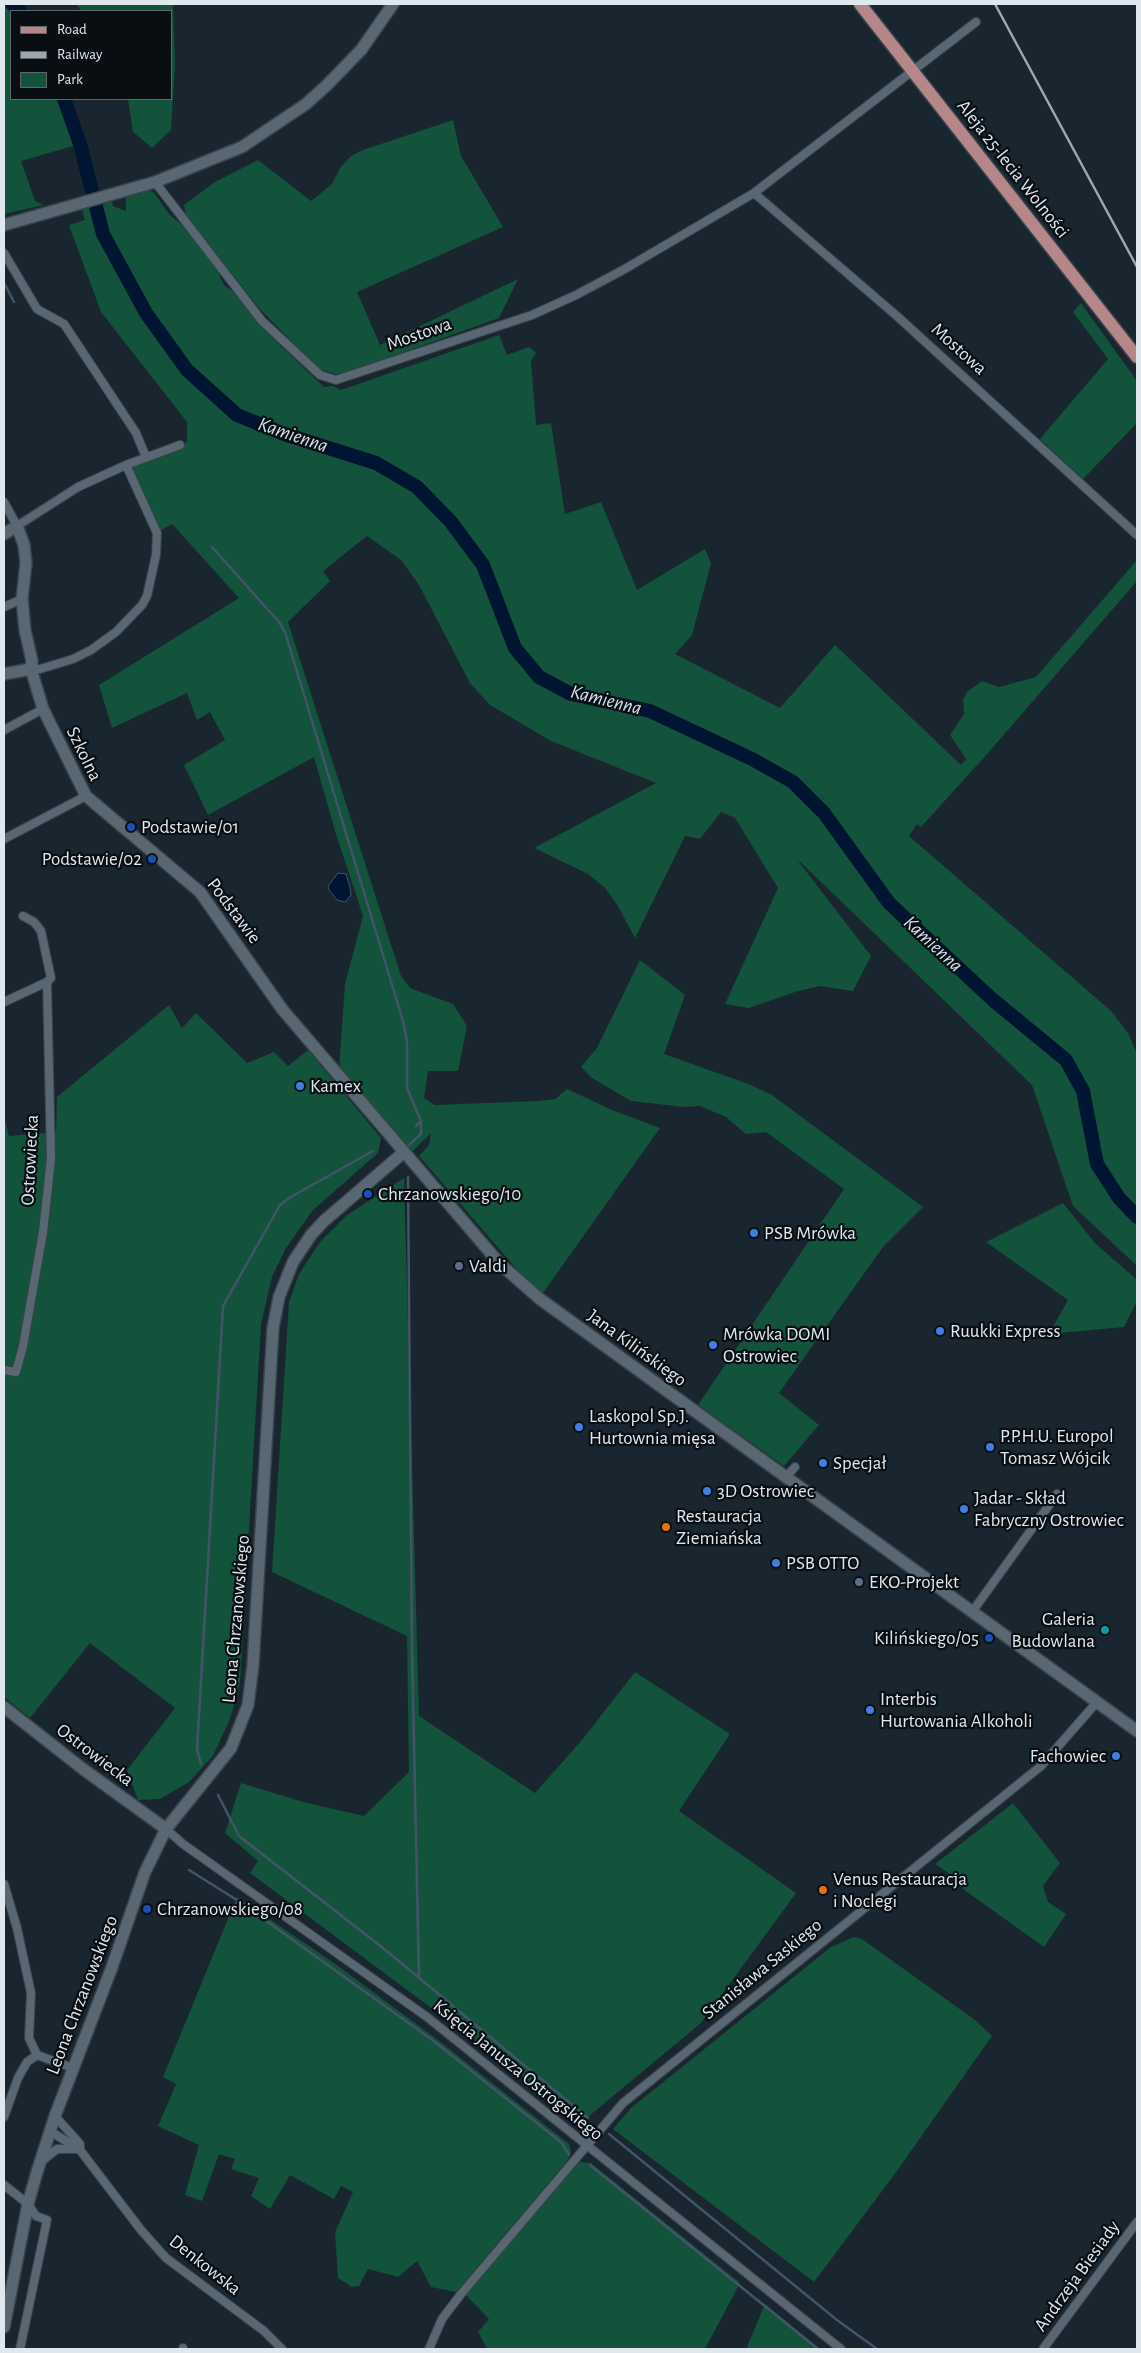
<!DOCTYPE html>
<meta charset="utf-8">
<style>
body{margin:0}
#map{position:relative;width:1141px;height:2353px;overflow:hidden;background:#192630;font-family:"Alegreya Sans",sans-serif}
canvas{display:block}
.frame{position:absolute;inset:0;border:5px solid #e0e8ef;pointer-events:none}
.legend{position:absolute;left:10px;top:10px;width:162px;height:90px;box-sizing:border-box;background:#090e13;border:1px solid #5f656b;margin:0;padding:6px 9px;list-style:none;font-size:15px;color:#e0e8ef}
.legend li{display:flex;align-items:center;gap:10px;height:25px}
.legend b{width:25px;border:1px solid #5f656b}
</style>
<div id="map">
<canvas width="1141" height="2353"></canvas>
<div class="frame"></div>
<ul class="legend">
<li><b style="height:6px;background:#b68789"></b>Road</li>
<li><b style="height:6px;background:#9ea7af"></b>Railway</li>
<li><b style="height:14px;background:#13523b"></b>Park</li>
</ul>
</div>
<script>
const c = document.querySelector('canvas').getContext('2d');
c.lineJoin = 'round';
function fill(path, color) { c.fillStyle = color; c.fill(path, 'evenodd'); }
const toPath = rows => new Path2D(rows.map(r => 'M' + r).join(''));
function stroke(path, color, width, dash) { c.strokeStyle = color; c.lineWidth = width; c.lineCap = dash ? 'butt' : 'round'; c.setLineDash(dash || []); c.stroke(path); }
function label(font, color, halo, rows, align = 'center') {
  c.font = font + ' "Alegreya Sans",sans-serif'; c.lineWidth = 4.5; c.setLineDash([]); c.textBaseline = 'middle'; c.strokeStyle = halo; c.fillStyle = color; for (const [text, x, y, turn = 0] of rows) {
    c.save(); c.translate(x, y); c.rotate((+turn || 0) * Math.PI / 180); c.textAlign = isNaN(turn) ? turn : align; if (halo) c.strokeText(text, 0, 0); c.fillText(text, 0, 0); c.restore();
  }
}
fill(toPath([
 [4,4,12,4,20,11,11,11,11,99,64,99,80,144,21,161,35,201,44,205,4,214],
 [76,4,173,4,175,65,171,130,152,148,133,132,128,99,171,99,171,11,81,11],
 [453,120,461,156,503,227,357,292,380,345,518,279,499,318,349,372,336,374,318,369,258,307,186,215,184,205,215,182,258,160,311,201,332,184,340,168,351,156,363,150],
 [148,190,154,193,169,214,184,227,214,264,224,285,235,293,265,331,324,387,333,386,341,390,499,335,507,355,529,347,532,349,536,353,531,361,536,425,551,423,565,514,601,502,637,590,705,549,711,563,692,635,675,654,780,708,835,645,961,765,966,759,950,735,964,714,963,700,967,692,982,681,999,687,1036,677,1137,560,1137,581,988,753,921,827,917,824,909,836,1111,1011,1128,1033,1137,1054,1137,1266,1073,1206,1032,1085,796,858,871,956,853,991,820,986,798,991,749,1008,725,1004,778,888,735,818,721,812,700,839,685,836,635,938,618,906,605,888,588,874,534,848,656,783,551,741,490,705,470,683,419,585,401,560,367,536,323,571,330,581,288,622,401,976,410,988,453,1004,467,1026,458,1071,428,1071,424,1098,435,1105,538,1101,555,1099,567,1089,612,1110,660,1128,543,1293,520,1273,419,1156,429,1145,431,1133,412,1152,339,1070,345,984,363,916,335,831,314,757,208,815,184,765,225,740,210,712,197,720,187,693,112,728,99,685,239,598,172,524,157,533,126,465,187,442,187,422,101,312,69,225,85,220,82,210,112,201,113,206,126,211,126,197],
 [1081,303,1137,381,1137,423,1083,479,1040,439,1108,359,1073,312],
 [640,960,685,995,664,1054,751,1085,772,1095,923,1207,883,1247,779,1393,819,1425,784,1466,698,1405,844,1189,766,1132,746,1134,726,1117,700,1106,684,1107,631,1101,592,1078,581,1067,597,1048],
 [169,1005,182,1028,196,1013,247,1063,274,1052,288,1066,308,1050,381,1138,378,1153,313,1210,286,1248,272,1277,261,1324,240,1682,230,1719,213,1756,189,1782,160,1799,138,1800,127,1770,175,1708,90,1643,30,1718,4,1697,4,1115,9,1136,56,1132,57,1097],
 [404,1178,419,1716,535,1793,582,1740,635,1672,730,1734,679,1811,796,1893,701,2023,583,2121,250,1873,258,1861,225,1833,241,1783,303,1802,364,1816,409,1772,407,1636,272,1572,289,1302,299,1274,320,1242,347,1215],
 [1063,1203,1095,1243,1137,1280,1137,1301,1124,1327,1049,1334,1068,1300,986,1242],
 [1013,1803,1060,1863,1043,1886,1048,1902,1066,1914,1044,1947,963,1889,964,1884,935,1864],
 [237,1897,334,1963,438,2040,569,2144,571,2152,568,2160,456,2292,431,2287,417,2261,398,2277,368,2269,359,2286,352,2287,338,2278,335,2232,353,2192,341,2186,334,2199,290,2175,270,2209,251,2196,259,2178,231,2169,235,2159,219,2154,202,2201,185,2195,199,2145,158,2126,176,2084,163,2077],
 [854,1937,862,1939,975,2020,992,2036,894,2175,814,2282,613,2129,631,2108,831,1947],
 [581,2162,591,2163,740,2283,705,2349,487,2349,478,2332,489,2319,466,2295,574,2164],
 [765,2304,820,2349,746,2349]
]), '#13523b');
const water = toPath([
 [338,873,346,874,350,887,351,895,345,902,337,900,329,890,328,886,338,873]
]);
fill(water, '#001531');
stroke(water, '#43546a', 1);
stroke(toPath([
 [4,283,14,302],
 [212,547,279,622,285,632,403,1021,407,1041,407,1088,421,1121,416,1126],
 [407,1147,421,1134,421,1122],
 [408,1177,412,1651,419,1978],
 [201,1764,197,1749,223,1306,280,1205,289,1198,373,1151],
 [218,1795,239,1836,383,1948,588,2118],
 [189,1870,240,1902,435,2042,562,2143,569,2155],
 [609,2134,837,2320,877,2349],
 [590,2165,818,2349]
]), '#43546a', 2.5);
stroke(toPath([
 [12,4,20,11],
 [64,99,80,144,103,234,146,313,187,370,237,415,284,434,376,463,417,487,451,522,483,565,515,648,539,677,571,694,650,711,752,759,793,782,824,813,889,903,993,1000,1066,1060,1083,1091,1097,1164,1119,1198,1137,1217]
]), '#001531', 14);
const street = toPath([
 [155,182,262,321,320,375,336,380,532,315,576,295,623,270,754,193,976,22],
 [754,193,898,317,1137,535],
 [4,253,37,309,64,324,136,433,146,457],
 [4,502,17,526,78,487,126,465,180,445],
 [4,607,22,599],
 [31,669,40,669,73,659,91,650,116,632,142,605,147,596,156,555,157,533,126,465],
 [4,730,43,709],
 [4,839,86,796],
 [23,916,34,922,41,931,51,978,47,982],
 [4,1002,47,982],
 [4,1370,16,1372,23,1346,43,1232,51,1159,47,982],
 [786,1477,795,1467],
 [972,1612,1057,1494],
 [166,1829,183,1844,427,2017,841,2349],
 [4,1884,17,1928,31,1993,29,2038,37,2055,73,2068],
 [55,2116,80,2144,80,2150],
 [4,2117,18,2078,27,2062,37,2055],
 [50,2131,80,2150,141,2230,166,2258,264,2331,282,2349],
 [43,2160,57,2149,78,2149],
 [4,2185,28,2204,36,2216,47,2220,20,2349],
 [183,2349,183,2348],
 [429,2349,442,2319,461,2294,623,2103,1041,1766,1097,1702],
 [1043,2349,1137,2222]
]);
const secondary = toPath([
 [4,225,155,182,242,147,306,104,327,85,361,50,393,4],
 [4,534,17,526,24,545,26,563,22,599,25,630,32,661,31,669,43,709,86,796,200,892,282,1009,500,1264,540,1299,1137,1731],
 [4,674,31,669],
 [4,1707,83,1769,166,1829],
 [4,2327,28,2204,37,2172,55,2116,112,1967,145,1872,166,1829,231,1748,248,1705,253,1665,273,1328,279,1297,293,1262,311,1235,324,1221,404,1152]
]);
const primary = toPath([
 [860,4,1137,357]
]);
stroke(street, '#39434c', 10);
stroke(secondary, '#39434c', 14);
stroke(primary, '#39434c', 15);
stroke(street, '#596773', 8);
stroke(secondary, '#596773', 11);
stroke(primary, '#b68789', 12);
stroke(toPath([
 [995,4,1137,267]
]), '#9ea7af', 2.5);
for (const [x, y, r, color] of [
 [131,827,5,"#1a4fb4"],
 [152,859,5,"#1a4fb4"],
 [300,1086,5,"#3f7fe0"],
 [368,1194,5,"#1a4fb4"],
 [754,1233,5,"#3f7fe0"],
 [459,1266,5,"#5c6f8a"],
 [940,1331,5,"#3f7fe0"],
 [713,1345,5,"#3f7fe0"],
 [579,1427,5,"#3f7fe0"],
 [990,1447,5,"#3f7fe0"],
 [823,1463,5,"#3f7fe0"],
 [707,1491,5,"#3f7fe0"],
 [964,1509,5,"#3f7fe0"],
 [666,1527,5,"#e8710a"],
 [776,1563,5,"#3f7fe0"],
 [859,1582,5,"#5c6f8a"],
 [1105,1630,5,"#0f9aa8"],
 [989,1638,5,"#1a4fb4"],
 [870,1710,5,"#3f7fe0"],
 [1116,1756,5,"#3f7fe0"],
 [823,1890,5,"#e8710a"],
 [147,1909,5,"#1a4fb4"]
]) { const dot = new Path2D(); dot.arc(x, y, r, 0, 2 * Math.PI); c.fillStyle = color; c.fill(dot); stroke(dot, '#090e13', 2); }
label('19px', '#e0e8ef', '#090e13', [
 ["Aleja 25-lecia Wolności",1013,169,52],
 ["Mostowa",419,334,-19],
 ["Mostowa",959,349,42],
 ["Szkolna",84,754,64],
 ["Podstawie",234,911,53],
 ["Ostrowiecka",30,1160,-87],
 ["Jana Kilińskiego",637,1348,36],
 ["Leona Chrzanowskiego",236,1619,-85],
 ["Ostrowiecka",95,1755,37],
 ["Stanisława Saskiego",762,1969,-39],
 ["Leona Chrzanowskiego",82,1995,-69],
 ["Księcia Janusza Ostrogskiego",518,2070,39],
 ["Denkowska",205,2265,38],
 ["Andrzeja Biesiady",1077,2276,-54]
]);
label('19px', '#e0e8ef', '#090e13', [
 ["Podstawie/01",141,827],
 ["Podstawie/02",142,859,"right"],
 ["Kamex",310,1086],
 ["Chrzanowskiego/10",378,1194],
 ["PSB Mrówka",764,1233],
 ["Valdi",469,1266],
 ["Ruukki Express",950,1331],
 ["Mrówka DOMI",723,1334],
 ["Ostrowiec",723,1356],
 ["Laskopol Sp.J.",589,1416],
 ["Hurtownia mięsa",589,1438],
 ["P.P.H.U. Europol",1000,1436],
 ["Tomasz Wójcik",1000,1458],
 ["Specjał",833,1463],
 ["3D Ostrowiec",717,1491],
 ["Jadar - Skład",974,1498],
 ["Fabryczny Ostrowiec",974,1520],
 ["Restauracja",676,1516],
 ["Ziemiańska",676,1538],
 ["PSB OTTO",786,1563],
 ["EKO-Projekt",869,1582],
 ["Galeria",1095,1619,"right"],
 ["Budowlana",1095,1641,"right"],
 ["Kilińskiego/05",979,1638,"right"],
 ["Interbis",880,1699],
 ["Hurtowania Alkoholi",880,1721],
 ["Fachowiec",1106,1756,"right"],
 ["Venus Restauracja",833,1879],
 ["i Noclegi",833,1901],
 ["Chrzanowskiego/08",157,1909]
], 'left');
label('italic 20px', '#d2e1f1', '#090e13', [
 ["Kamienna",293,435,19],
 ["Kamienna",606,700,14],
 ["Kamienna",933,944,43]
]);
</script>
